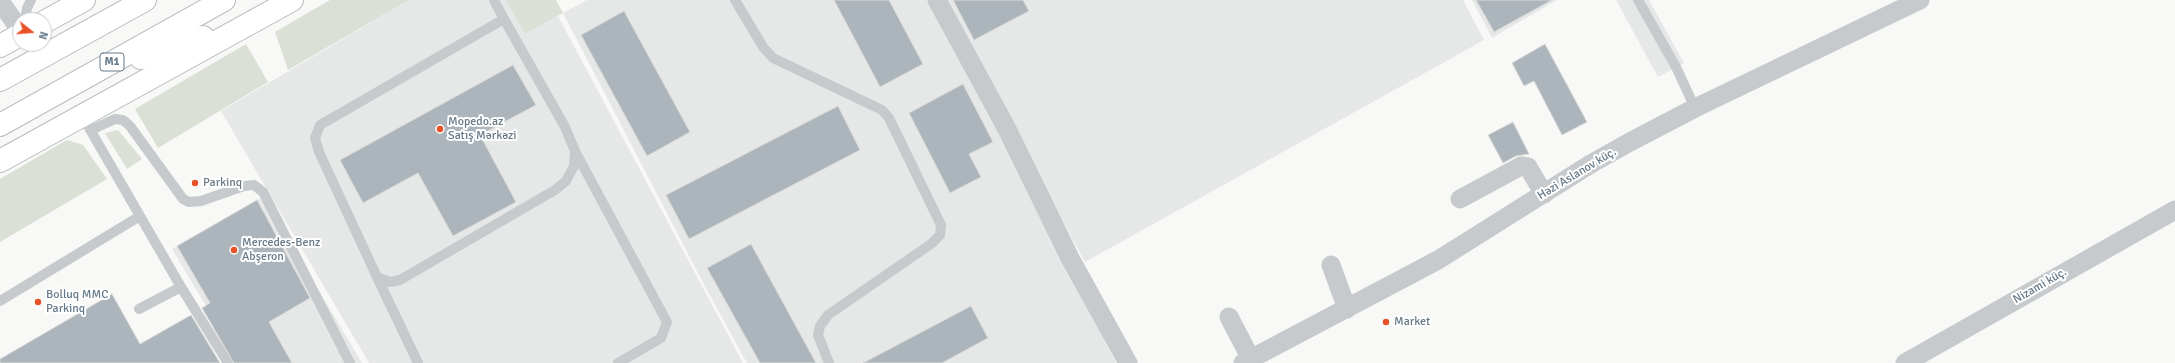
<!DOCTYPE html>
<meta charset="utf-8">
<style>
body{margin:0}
#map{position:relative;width:2175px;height:363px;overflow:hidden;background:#f8f8f6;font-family:Signika,sans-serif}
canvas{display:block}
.north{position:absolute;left:12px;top:12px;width:40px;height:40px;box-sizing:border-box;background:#fff;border:1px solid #c2c9cf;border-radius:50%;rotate:107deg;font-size:11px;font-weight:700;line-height:16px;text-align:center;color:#667988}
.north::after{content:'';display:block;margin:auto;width:14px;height:18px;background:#e85025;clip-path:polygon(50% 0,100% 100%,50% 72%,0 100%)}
</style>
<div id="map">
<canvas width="2175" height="363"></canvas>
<div class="north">N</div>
</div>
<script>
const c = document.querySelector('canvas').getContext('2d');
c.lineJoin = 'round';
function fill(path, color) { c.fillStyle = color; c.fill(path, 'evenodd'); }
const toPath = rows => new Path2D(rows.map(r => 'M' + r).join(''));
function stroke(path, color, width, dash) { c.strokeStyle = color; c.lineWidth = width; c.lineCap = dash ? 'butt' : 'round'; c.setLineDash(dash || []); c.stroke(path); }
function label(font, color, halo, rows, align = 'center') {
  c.font = font + ' Signika,sans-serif'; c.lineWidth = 4; c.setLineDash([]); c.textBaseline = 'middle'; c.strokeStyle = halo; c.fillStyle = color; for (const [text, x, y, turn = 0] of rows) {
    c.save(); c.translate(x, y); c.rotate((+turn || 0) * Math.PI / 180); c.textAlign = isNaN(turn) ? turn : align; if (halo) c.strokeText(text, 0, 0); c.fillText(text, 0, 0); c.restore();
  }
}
fill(toPath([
 [409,0,506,0,525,34,558,16,743,363,369,363,221,111],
 [587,0,929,0,1027,185,1116,363,747,363,701,279,563,13],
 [943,0,1463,0,1484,40,1085,262],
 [1472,0,1557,0,1492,38],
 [1616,0,1649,0,1684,63,1658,77],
 [263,197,362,363,240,363,172,249]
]), '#e6e7e7');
fill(toPath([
 [330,0,409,0,288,70,275,32],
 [506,0,556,0,563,13,525,34],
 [246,44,268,82,158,148,135,109],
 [118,130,142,159,127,169,105,133],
 [67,140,83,145,107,179,0,242,0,179]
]), '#dae0d6');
const building = toPath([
 [834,0,889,0,923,64,880,87,834,0],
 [953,0,1023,0,1029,11,974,40,953,0],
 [1476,0,1552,0,1494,32,1476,0],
 [624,11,690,132,647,156,581,35,624,11],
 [1545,44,1587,122,1562,135,1534,81,1524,86,1512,63,1545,44],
 [513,65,536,105,480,135,516,202,453,236,418,173,363,203,340,160,513,65],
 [963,84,993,142,969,154,981,177,950,193,909,113,963,84],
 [838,106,860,150,689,239,666,195,838,106],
 [1513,122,1529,154,1516,156,1503,163,1488,135,1513,122],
 [257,200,310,298,269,322,292,363,234,363,202,308,210,303,177,246,257,200],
 [751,244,816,363,760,363,707,268,751,244],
 [112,294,140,344,191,315,220,363,0,363,0,359,112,294],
 [971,306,988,338,942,363,863,363,971,306]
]);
fill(building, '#acb5bb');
stroke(building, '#dadad8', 1);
const trunk = toPath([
 [44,22,84,0],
 [0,46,20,35],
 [141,58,203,37],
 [0,80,145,0],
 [0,125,224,0],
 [0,161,292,0]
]);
stroke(trunk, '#b8bcbf', 24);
stroke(toPath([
 [494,0,504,19,565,127,575,151,574,166,566,181,555,190,400,280,390,282,377,277,319,152,315,138,320,125,504,19],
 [735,0,763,47,773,58,882,110,889,118,941,225,940,235,931,244,828,315,820,326,818,335,829,363],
 [1638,0,1676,67,1695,108],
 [25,20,27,8,31,0],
 [88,126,181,287,139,309],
 [91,130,115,119,123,120,130,126,183,199,189,202,201,201,244,186,254,185,263,192,350,363],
 [575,151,667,322,661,338,618,363],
 [377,277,418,363],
 [181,287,228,363],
 [0,301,140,216]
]), '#c6cacd', 10);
stroke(toPath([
 [937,0,1007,129,1070,258,1128,363],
 [0,1,20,30],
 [1460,199,1521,166,1528,167,1544,194],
 [1331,265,1347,309],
 [1229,317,1251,359],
 [1243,363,1438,260,1589,165,1628,143,1695,108,1920,0],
 [1905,363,2175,210]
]), '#c6cacd', 19);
stroke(trunk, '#fff', 22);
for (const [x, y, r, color] of [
 [440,129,4,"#e85025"],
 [195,183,4,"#e85025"],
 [234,250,4,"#e85025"],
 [38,302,4,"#e85025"],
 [1386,322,4,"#e85025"]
]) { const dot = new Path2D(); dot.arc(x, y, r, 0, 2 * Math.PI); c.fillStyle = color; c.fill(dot); stroke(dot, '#fff', 1.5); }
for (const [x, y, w] of [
 [112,62,24]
]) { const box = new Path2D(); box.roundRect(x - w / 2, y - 9, w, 18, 3); c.fillStyle = '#fff'; c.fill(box); stroke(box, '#667988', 1); }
label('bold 11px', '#667988', null, [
 ["M1",112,62]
]);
label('12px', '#667988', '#fff', [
 ["Mopedo.az",448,122],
 ["Satış Mərkəzi",448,136],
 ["Parkinq",203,183],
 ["Mercedes-Benz",242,243],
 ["Abşeron",242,257],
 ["Bolluq MMC",46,295],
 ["Parkinq",46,309],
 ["Market",1394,322]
], 'left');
label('12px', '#667988', '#fff', [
 ["Həzi Aslanov küç.",1577,174,-31],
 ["Nizami küç.",2040,286,-30]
]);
</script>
